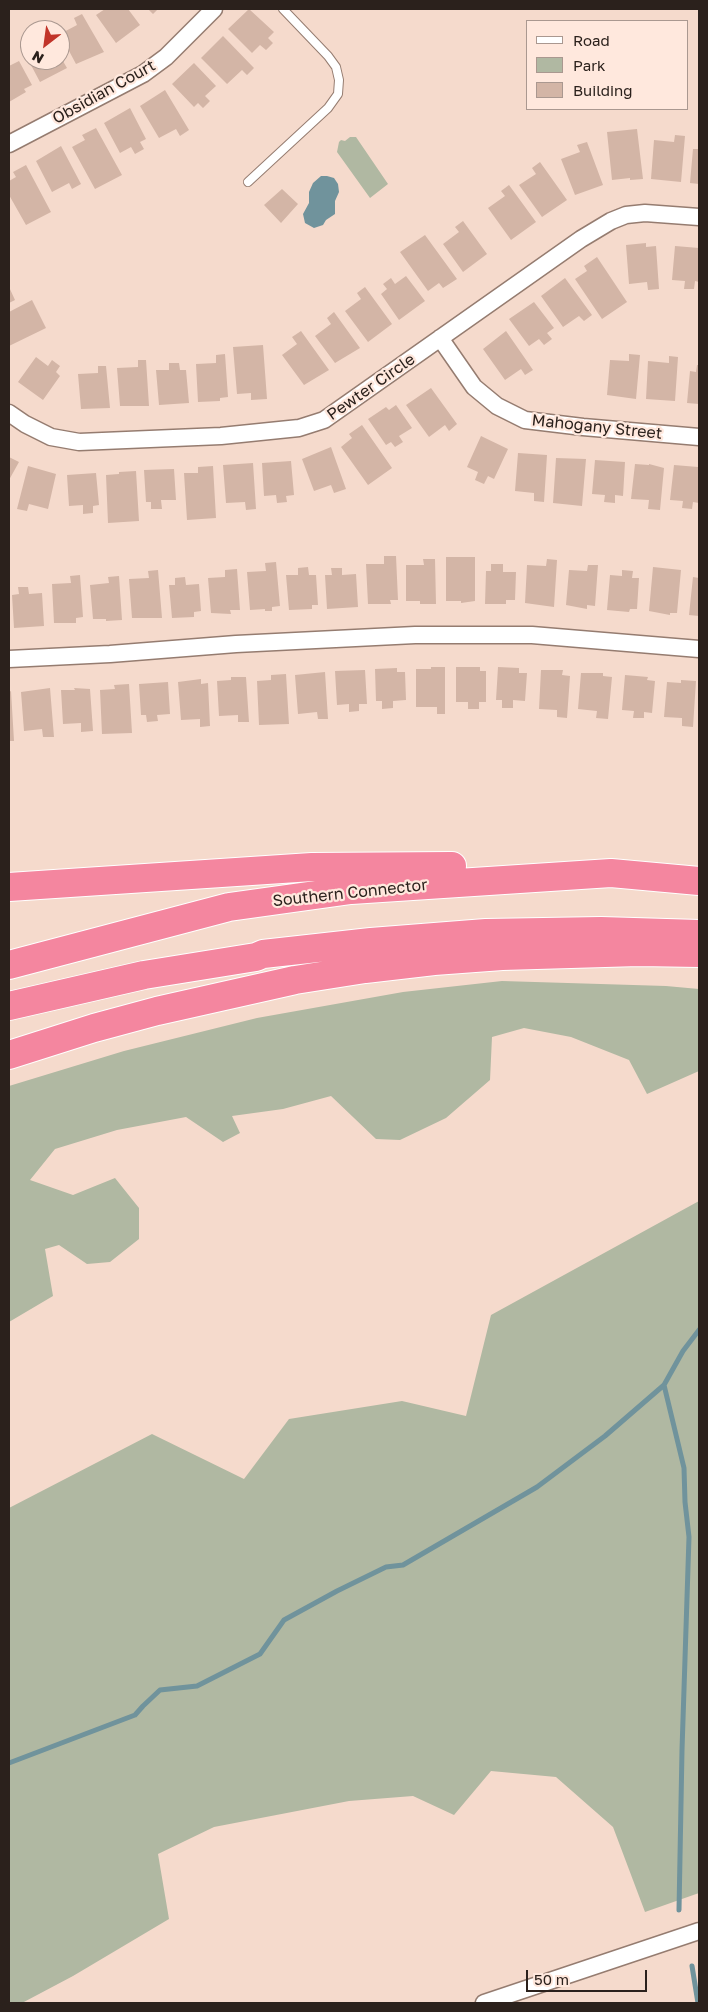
<!DOCTYPE html>
<style>
body{margin:0}
#map{position:relative;width:708px;height:2012px;overflow:hidden;background:#f5dacc;font-family:"Golos Text",sans-serif}
canvas{display:block}
.frame{position:absolute;inset:0;border:10px solid #2b211c;pointer-events:none}
.legend{position:absolute;left:526px;top:20px;width:162px;height:90px;box-sizing:border-box;background:#ffe8dd;border:1px solid #aa9890;margin:0;padding:6px 9px;list-style:none;font-size:15px;color:#2b211c}
.legend li{display:flex;align-items:center;gap:10px;height:25px}
.legend b{width:25px;border:1px solid #aa9890}
.north{position:absolute;left:20px;top:20px;width:50px;height:50px;box-sizing:border-box;background:#ffe8dd;border:1px solid #aa9890;border-radius:50%;rotate:210deg;font-size:14px;font-weight:700;line-height:20px;text-align:center;color:#2b211c}
.north::after{content:'';display:block;margin:auto;width:18px;height:22px;background:#c13429;clip-path:polygon(50% 0,100% 100%,50% 72%,0 100%)}
.scale{position:absolute;left:526px;top:1970px;width:121px;height:22px;box-sizing:border-box;border:2px solid #2b211c;border-top:0;padding-left:6px;font-size:15px;line-height:18px;white-space:nowrap;color:#2b211c;-webkit-text-stroke:4px #ffe8dd;paint-order:stroke}
</style>
<div id="map">
<canvas width="708" height="2012"></canvas>
<div class="frame"></div>
<ul class="legend">
<li><b style="height:6px;background:#fff"></b>Road</li>
<li><b style="height:14px;background:#b0b8a2"></b>Park</li>
<li><b style="height:14px;background:#d3b5a6"></b>Building</li>
</ul>
<div class="north">N</div>
<div class="scale">50 m</div>
</div>
<script>
const c = document.querySelector('canvas').getContext('2d');
c.lineJoin = 'round';
function fill(path, color) { c.fillStyle = color; c.fill(path, 'evenodd'); }
const toPath = rows => new Path2D(rows.map(r => 'M' + r).join(''));
function stroke(path, color, width, dash) { c.strokeStyle = color; c.lineWidth = width; c.lineCap = dash ? 'butt' : 'round'; c.setLineDash(dash || []); c.stroke(path); }
function label(font, color, halo, rows, align = 'center') {
  c.font = font + ' "Golos Text",sans-serif'; c.lineWidth = 4.5; c.setLineDash([]); c.textBaseline = 'middle'; c.strokeStyle = halo; c.fillStyle = color; for (const [text, x, y, turn = 0] of rows) {
    c.save(); c.translate(x, y); c.rotate((+turn || 0) * Math.PI / 180); c.textAlign = isNaN(turn) ? turn : align; if (halo) c.strokeText(text, 0, 0); c.fillText(text, 0, 0); c.restore();
  }
}
fill(toPath([
 [350,137,356,137,388,184,370,198,337,152,339,142,341,140,345,141],
 [502,981,666,986,699,989,699,1071,647,1094,629,1060,571,1037,524,1028,492,1037,490,1080,446,1118,400,1140,376,1139,331,1096,283,1109,232,1116,240,1133,223,1142,186,1117,117,1130,55,1149,30,1180,73,1195,115,1178,139,1208,139,1239,110,1262,87,1264,59,1245,45,1249,53,1296,9,1322,9,1086,124,1051,257,1018,403,992],
 [699,1201,699,1893,645,1912,613,1827,556,1777,491,1771,454,1815,413,1796,349,1801,214,1827,158,1854,169,1919,73,1976,22,2003,9,2003,9,1508,152,1434,244,1479,289,1419,402,1401,466,1416,491,1315]
]), '#b0b8a2');
fill(toPath([
 [321,176,327,176,334,178,338,184,339,192,335,201,335,214,326,220,323,225,314,228,305,223,303,214,309,203,309,192,313,183]
]), '#70939c');
stroke(toPath([
 [664,1385,684,1468,685,1502,689,1537,682,1750,679,1910],
 [9,1763,135,1715,143,1706,160,1690,197,1686,260,1654,284,1620,337,1591,386,1567,403,1565,537,1487,605,1436,664,1385,683,1351,699,1330],
 [692,1966,698,2003]
]), '#70939c', 5);
fill(toPath([
 [105,9,128,9,140,25,116,43,96,15],
 [148,9,158,9,153,14],
 [249,9,274,32,268,38,273,43,266,50,260,45,252,53,228,29],
 [82,14,104,52,76,64,60,34,77,25,74,18],
 [223,36,254,68,247,75,242,70,227,84,201,58],
 [30,49,30,60,60,60,60,56,67,68,40,82,24,52],
 [19,61,32,85,24,89,26,92,9,102,9,66],
 [194,63,216,86,205,96,210,101,203,108,198,103,194,107,172,84],
 [165,90,189,130,180,136,176,129,159,138,140,106],
 [130,108,146,139,140,142,144,149,135,154,131,147,120,153,104,123],
 [96,128,122,175,95,189,72,147,85,140,82,135],
 [637,129,643,179,630,180,630,178,612,180,607,132],
 [675,135,685,136,681,182,651,179,654,140,674,142],
 [587,142,603,185,575,195,561,159,580,152,577,145],
 [61,146,81,184,72,189,69,183,52,192,36,161],
 [693,149,699,149,699,184,690,183],
 [540,162,567,200,542,217,519,185,536,174,532,168],
 [26,165,51,212,26,225,9,195,9,181,16,177,13,172],
 [509,185,536,222,511,240,488,208,505,196,501,191],
 [282,189,298,204,281,223,264,205],
 [463,221,487,254,463,272,443,244,459,232,455,227],
 [425,235,457,279,443,288,439,283,428,291,400,252],
 [646,243,646,247,656,246,659,289,648,290,647,282,629,284,626,245],
 [675,246,699,248,699,282,695,281,694,289,684,289,685,281,672,280],
 [597,257,627,302,602,319,575,279,587,271,584,266],
 [406,276,425,301,399,320,381,294,387,289,383,284,391,278,395,284],
 [565,278,592,315,584,321,579,316,563,327,541,296],
 [9,287,15,300,9,303],
 [365,287,392,324,368,342,345,311,361,299,357,293],
 [32,300,46,328,9,346,9,312],
 [534,302,554,328,547,333,552,339,544,345,539,339,529,346,509,319],
 [334,312,360,348,335,363,315,336,331,324,327,318],
 [301,331,329,370,304,385,282,355,297,344,292,337],
 [506,331,533,370,525,375,521,369,505,380,483,349],
 [263,345,267,399,251,400,251,393,237,394,233,347],
 [225,354,228,397,220,398,220,401,198,402,196,364,216,363,216,355],
 [629,354,640,355,636,399,607,395,610,360,629,361],
 [669,356,678,357,675,401,646,399,648,361,669,363],
 [36,357,48,366,52,360,60,366,56,372,60,376,43,400,18,382],
 [138,360,146,360,149,406,120,406,117,368,138,367],
 [169,363,179,363,180,370,186,370,189,403,159,405,156,370,169,370],
 [697,365,699,365,699,404,687,403,690,371,696,372],
 [98,366,106,366,110,408,81,409,78,374,98,373],
 [431,388,457,424,449,431,445,425,429,437,406,405],
 [396,405,412,428,399,436,403,442,395,447,391,442,386,445,368,419,386,407,389,410],
 [362,425,392,468,368,485,341,447,352,438,349,434],
 [481,436,508,449,494,479,488,476,484,484,475,480,478,472,467,467],
 [331,447,346,489,334,493,331,485,314,491,302,459],
 [518,453,547,455,544,502,534,501,534,493,515,491],
 [9,457,19,462,9,480],
 [556,458,586,459,582,506,553,503],
 [595,460,625,462,623,496,615,495,615,503,604,502,605,495,592,494],
 [291,461,294,495,286,496,287,502,277,503,276,495,264,496,262,463],
 [253,463,256,509,246,510,245,502,226,503,223,465],
 [635,464,649,465,649,464,664,468,660,510,648,509,649,500,631,499],
 [674,465,698,467,699,503,693,502,692,509,682,508,683,501,670,500],
 [28,466,56,474,48,509,29,504,27,511,17,509],
 [213,466,216,518,187,520,184,473,198,473,198,467],
 [174,469,176,500,161,500,162,509,151,509,151,502,146,502,144,470],
 [136,471,139,521,108,523,106,475,119,474,119,472],
 [96,473,99,505,93,506,93,513,83,514,83,505,69,506,67,475],
 [384,556,396,556,398,600,390,600,391,604,368,604,366,564,384,564],
 [446,557,475,557,475,601,461,603,461,601,446,601],
 [423,559,435,559,436,604,420,604,420,601,406,601,406,565,424,565],
 [547,559,557,560,554,607,525,603,527,565,546,566],
 [276,562,280,606,272,607,272,611,265,611,265,609,250,610,247,572,266,571,265,563],
 [491,564,503,564,503,572,516,572,515,600,506,600,506,604,485,604,486,571,491,571],
 [588,565,598,565,595,606,587,605,587,609,566,605,569,570,587,571],
 [308,567,309,575,316,575,318,605,312,605,312,609,289,610,286,575,298,575,298,568],
 [653,567,681,570,677,613,670,613,670,615,649,611],
 [331,568,342,568,342,575,356,574,358,607,327,609,325,575,332,575],
 [237,569,240,610,230,610,231,614,211,613,208,578,225,577,225,570],
 [158,570,162,618,132,618,129,579,149,578,148,571],
 [622,570,633,571,632,578,639,578,637,609,630,609,629,612,607,610,610,575,622,576],
 [80,575,83,617,76,618,76,623,54,623,52,584,71,583,70,576],
 [119,576,122,620,106,621,106,619,93,619,90,585,109,583,108,577],
 [185,577,186,585,199,584,201,611,194,612,194,617,172,618,169,585,175,585,175,578],
 [693,577,699,578,699,616,689,615],
 [18,587,28,587,29,594,42,593,44,626,14,628,12,595,19,594],
 [431,667,445,667,445,714,437,714,437,707,416,707,416,669,431,669],
 [456,667,480,667,480,671,486,671,486,702,479,702,479,709,468,709,468,702,456,702],
 [498,667,519,668,519,673,527,673,525,701,513,700,513,708,502,708,502,700,496,700],
 [397,668,397,672,405,672,406,700,393,701,393,708,382,709,382,701,376,701,375,669],
 [365,670,367,704,359,704,359,711,349,712,349,704,337,705,335,671],
 [541,670,563,670,562,675,570,676,567,718,557,717,557,710,539,709],
 [325,672,328,719,318,719,317,712,298,714,295,675],
 [581,673,603,673,603,676,612,677,608,719,596,718,597,711,578,709],
 [286,674,289,724,259,725,257,681,271,680,271,675],
 [625,675,648,677,647,680,655,681,652,713,644,712,644,718,633,718,634,711,622,710],
 [231,677,246,677,249,722,238,722,238,715,219,716,217,681,231,680],
 [201,679,201,684,208,683,210,726,200,727,200,719,181,720,178,682],
 [681,680,696,681,693,727,682,726,682,718,664,717,667,682,681,683],
 [168,682,170,714,157,715,158,721,147,722,146,715,141,715,139,684],
 [129,684,132,733,102,734,100,690,115,689,114,685],
 [50,688,54,737,43,737,42,729,24,731,21,692],
 [74,688,90,689,93,731,81,732,81,723,63,724,61,690,75,690],
 [11,691,14,741,9,741,9,692]
]), '#d3b5a6');
const lane = toPath([
 [248,182,328,108,338,94,339,80,336,67,328,56,283,9]
]);
const street = toPath([
 [9,144,143,74,166,57,214,9],
 [440,338,474,387,497,406,525,420,583,427,699,437],
 [9,413,25,424,51,437,79,442,221,436,299,428,324,420,581,239,611,221,626,215,645,213,699,217],
 [9,659,110,654,236,644,415,635,532,635,699,649],
 [484,2003,699,1931]
]);
const highway = toPath([
 [9,887,312,867,452,866],
 [9,965,229,907,351,890,611,873,699,881],
 [9,1006,144,975,256,957,263,954,371,942,486,933,601,931,699,934],
 [9,1055,94,1028,157,1011,295,980,365,969,434,961,502,956,639,952,699,953]
]);
stroke(lane, '#957c70', 10);
stroke(street, '#957c70', 19);
stroke(highway, '#fff', 30);
stroke(lane, '#fff', 8);
stroke(street, '#fff', 16);
stroke(highway, '#f4869f', 28);
label('16px', '#2b211c', '#ffe8dd', [
 ["Obsidian Court",104,92,-29],
 ["Pewter Circle",371,387,-35],
 ["Mahogany Street",597,427,6],
 ["Southern Connector",350,893,-6]
]);
</script>
